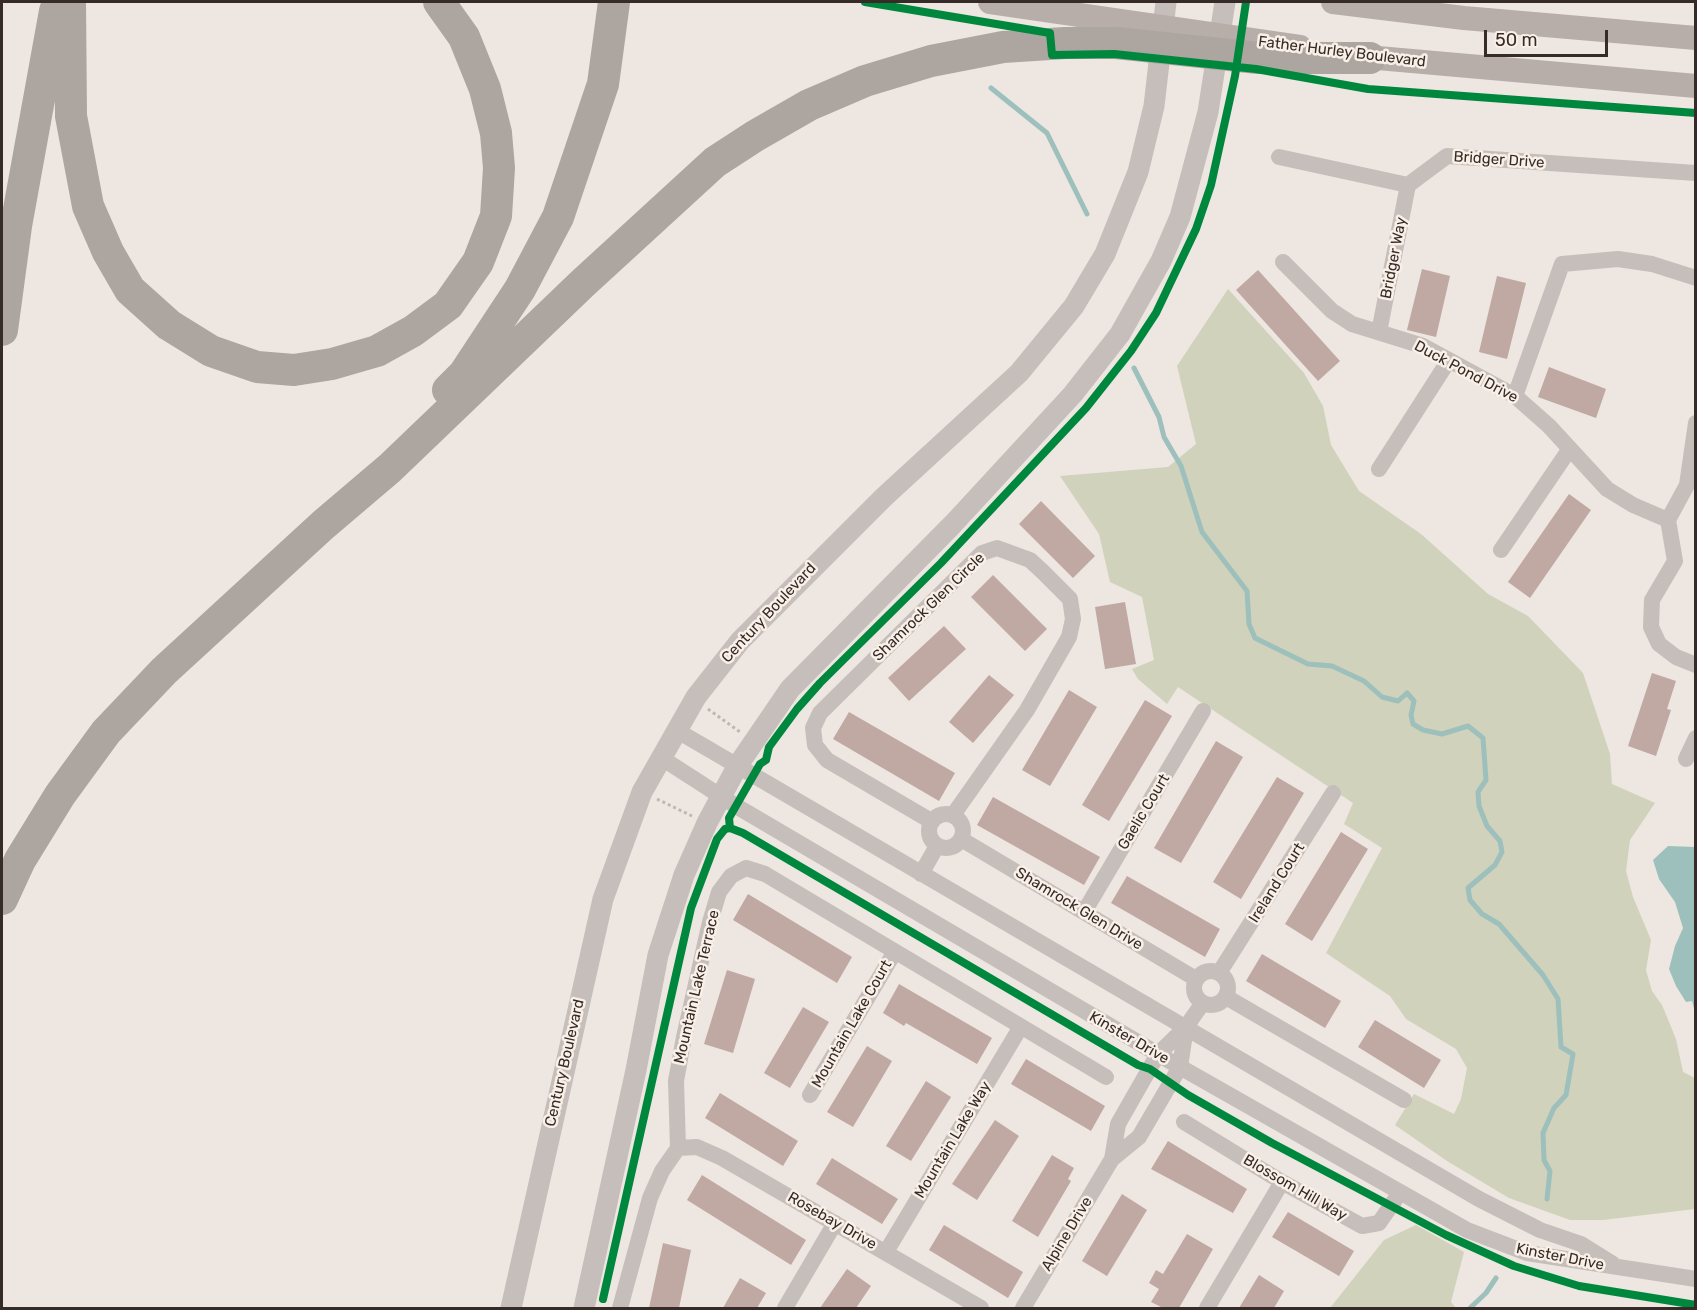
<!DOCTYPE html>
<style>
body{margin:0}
#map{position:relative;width:1697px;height:1310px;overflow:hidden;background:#ede6e1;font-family:Rubik,sans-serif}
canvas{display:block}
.frame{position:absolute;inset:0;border:3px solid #372b28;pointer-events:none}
.scale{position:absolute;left:1484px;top:30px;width:124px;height:27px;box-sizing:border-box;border:3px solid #372b28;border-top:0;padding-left:8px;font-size:18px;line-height:21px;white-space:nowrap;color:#372b28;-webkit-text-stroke:4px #f9f0e8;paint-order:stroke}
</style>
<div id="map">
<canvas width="1697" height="1310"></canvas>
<div class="frame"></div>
<div class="scale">50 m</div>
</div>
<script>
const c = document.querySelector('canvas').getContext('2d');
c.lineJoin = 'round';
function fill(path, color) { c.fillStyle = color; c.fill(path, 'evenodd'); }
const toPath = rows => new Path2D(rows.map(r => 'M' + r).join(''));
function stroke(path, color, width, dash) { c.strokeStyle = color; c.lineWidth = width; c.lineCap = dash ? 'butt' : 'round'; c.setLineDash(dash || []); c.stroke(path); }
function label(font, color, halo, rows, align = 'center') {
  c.font = font + ' Rubik,sans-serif'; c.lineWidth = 5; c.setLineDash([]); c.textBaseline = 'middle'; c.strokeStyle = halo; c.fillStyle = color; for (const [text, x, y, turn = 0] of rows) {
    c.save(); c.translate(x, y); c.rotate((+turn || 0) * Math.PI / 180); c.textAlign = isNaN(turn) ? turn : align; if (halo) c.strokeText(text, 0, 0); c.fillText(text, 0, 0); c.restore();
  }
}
fill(toPath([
 [1228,289,1304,373,1323,406,1331,445,1359,491,1421,534,1488,594,1528,616,1583,673,1610,754,1612,784,1655,803,1630,840,1626,871,1633,897,1651,940,1646,970,1652,991,1662,1005,1676,1039,1683,1072,1695,1078,1695,1209,1603,1220,1570,1220,1509,1198,1447,1161,1395,1125,1414,1094,1454,1114,1461,1099,1467,1068,1456,1049,1406,1019,1390,996,1326,953,1382,848,1344,824,1353,803,1178,687,1167,704,1138,679,1132,669,1154,660,1142,597,1110,582,1099,534,1060,476,1168,467,1196,444,1177,366],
 [1416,1225,1464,1252,1451,1302,1456,1308,1330,1308,1384,1240]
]), '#d0d2bb');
fill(toPath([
 [1668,846,1695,847,1695,1012,1692,1001,1686,1002,1676,986,1669,969,1675,946,1683,928,1675,902,1659,879,1653,860]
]), '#9dc0bc');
stroke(toPath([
 [991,88,1047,133,1087,214],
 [1134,368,1159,417,1164,437,1181,466,1202,532,1247,591,1249,624,1255,638,1308,664,1332,666,1364,681,1382,697,1398,701,1407,693,1414,701,1411,715,1413,724,1423,730,1442,734,1468,726,1483,738,1486,780,1478,792,1479,806,1487,826,1500,841,1502,852,1495,865,1468,888,1470,900,1482,914,1499,924,1543,975,1558,999,1561,1047,1573,1054,1566,1095,1554,1108,1543,1133,1544,1160,1550,1171,1547,1199],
 [1470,1308,1486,1293,1496,1278]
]), '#9dc0bc', 5);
fill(toPath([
 [1422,269,1450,276,1436,337,1407,330],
 [1258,270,1340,361,1318,381,1236,290],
 [1497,276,1526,283,1507,359,1479,352],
 [1549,367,1606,389,1596,418,1538,397],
 [1569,494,1591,510,1530,598,1508,582],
 [1041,501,1095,556,1073,578,1019,524],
 [993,575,1047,629,1025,651,971,597],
 [1125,602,1136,664,1105,669,1095,607],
 [944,626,966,649,909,701,888,678],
 [1652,673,1676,681,1667,709,1671,710,1656,756,1628,746],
 [989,675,1014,695,973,743,949,722],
 [1069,690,1097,707,1050,786,1022,770],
 [1145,700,1172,716,1109,821,1082,805],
 [849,712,955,773,939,801,833,739],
 [1216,741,1243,757,1181,863,1154,848],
 [1277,777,1304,793,1241,899,1213,882],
 [993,797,1100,857,1084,885,977,825],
 [1341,832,1368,849,1312,941,1285,924],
 [1127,876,1220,929,1205,957,1111,903],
 [748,894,852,957,837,983,733,920],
 [1262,954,1341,1001,1325,1028,1246,981],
 [727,970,755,979,733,1053,704,1044],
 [899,984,992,1038,977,1064,906,1023,904,1026,883,1013],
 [803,1007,829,1022,790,1088,764,1073],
 [1375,1020,1441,1060,1424,1088,1358,1047],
 [867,1046,892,1061,853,1127,827,1112],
 [1026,1059,1105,1106,1091,1131,1011,1084],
 [926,1081,951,1097,911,1161,886,1146],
 [720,1093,798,1141,783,1166,705,1118],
 [995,1120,1019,1136,977,1200,952,1184],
 [1168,1141,1247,1189,1233,1213,1151,1169],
 [1052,1155,1074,1168,1068,1179,1071,1181,1038,1237,1012,1221],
 [832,1158,898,1199,882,1224,816,1184],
 [702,1175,806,1240,791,1265,687,1200],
 [1122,1194,1147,1210,1107,1276,1082,1261],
 [1288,1212,1354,1251,1339,1276,1272,1237],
 [944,1225,1023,1272,1008,1298,929,1250],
 [1187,1234,1213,1249,1179,1308,1163,1308,1151,1302,1159,1289,1149,1283,1156,1270,1163,1274],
 [663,1243,691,1250,679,1308,649,1308],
 [847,1269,871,1286,856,1308,820,1308],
 [1259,1275,1284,1291,1274,1308,1239,1308],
 [740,1278,766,1293,757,1308,723,1308]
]), '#c0a8a3');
stroke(toPath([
 [708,709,740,732],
 [657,799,692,816]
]), '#bfb7b2', 3, [3, 3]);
stroke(toPath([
 [1279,157,1408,185,1447,156,1696,173],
 [1283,262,1332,311,1352,324,1423,346,1515,396,1549,426,1607,489,1633,505,1668,520],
 [1379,332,1408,185],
 [1515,396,1562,264,1618,259,1652,264,1696,278],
 [1696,423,1687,485,1668,520,1675,561,1652,600,1651,627,1659,644,1676,657,1696,665],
 [1379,469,1449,360],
 [1501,550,1569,450],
 [676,730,1479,1199,1540,1230,1581,1244,1613,1264],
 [660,757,736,806,1180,1067,1467,1230,1527,1253,1696,1279],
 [1686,759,1696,738],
 '929 831a17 17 0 1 1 34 0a17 17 0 1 1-34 0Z',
 [931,821,827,760,815,745,813,728,820,713,982,553,997,548,1030,560,1043,572,1070,599,1073,619,1069,637,1027,710,953,815],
 [961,839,1196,979],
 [921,874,937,846],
 [1084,912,1203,711],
 '1194 988a17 17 0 1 1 34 0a17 17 0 1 1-34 0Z',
 [1219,973,1333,793],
 [1226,997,1404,1100],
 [810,1095,894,953],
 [1184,1122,1282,1182,1362,1226,1379,1223,1399,1194],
 [678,1148,697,1147,722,1158,981,1308],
 [1112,1159,1118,1124,1158,1054,1186,1027,1202,1004],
 [886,1252,1020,1028],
 [620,1308,650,1198,662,1171,678,1148,676,1081,684,1037,710,922,719,892,731,876,746,868,765,874,1106,1077],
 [785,1308,835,1223],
 [1023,1308,1112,1159,1139,1137,1180,1067,1186,1027],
 [1207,1308,1282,1182]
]), '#c6beba', 16);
stroke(toPath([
 [511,1308,603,899,642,792,696,697,740,641,884,497,1019,373,1074,306,1105,254,1138,172,1154,106,1166,2],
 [584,1308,636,1070,658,955,684,875,707,823,738,765,790,689,953,524,1073,394,1120,334,1161,261,1180,217,1208,112,1225,2]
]), '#c6beba', 21);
stroke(toPath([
 [990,2,1300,47],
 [1333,2,1464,18,1696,38],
 [1355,56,1696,86]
]), '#b7aeaa', 24);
stroke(toPath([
 [70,2,71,116,88,206,108,252,130,290,169,325,211,351,257,367,294,370,332,364,377,351,413,331,448,305,478,262,496,216,499,168,496,133,485,89,464,37,439,2],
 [2,330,16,226,55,11],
 [448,390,464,374,520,289,558,217,603,84,614,2],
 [2,899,20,860,60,795,106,732,164,671,323,525,390,468,583,283,715,162,755,136,809,105,865,81,931,61,1003,47,1065,43,1116,43,1258,58,1370,58]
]), '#aca5a0', 32);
stroke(toPath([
 [865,2,1050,33,1052,55,1114,54,1256,69,1368,89,1696,113],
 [730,828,729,818,760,764,766,760,769,747,797,709,820,683,941,563,1086,408,1131,351,1156,313,1196,229,1211,185,1235,76,1246,2],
 [603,1299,691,908,717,839,725,829,730,828,743,833,1138,1065,1150,1069,1188,1095,1272,1143,1446,1235,1514,1266,1579,1286,1696,1305]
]), '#00873e', 8);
label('15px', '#372b28', '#f9f0e8', [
 ["Father Hurley Boulevard",1342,52,7],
 ["Bridger Drive",1499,160,4],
 ["Bridger Way",1394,258,-79],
 ["Duck Pond Drive",1466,372,28],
 ["Shamrock Glen Circle",929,607,-44],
 ["Century Boulevard",769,613,-47],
 ["Gaelic Court",1144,812,-59],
 ["Ireland Court",1277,883,-58],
 ["Shamrock Glen Drive",1079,909,31],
 ["Mountain Lake Terrace",697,987,-77],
 ["Mountain Lake Court",852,1024,-60],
 ["Kinster Drive",1129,1038,30],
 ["Century Boulevard",565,1063,-77],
 ["Mountain Lake Way",953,1140,-59],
 ["Blossom Hill Way",1295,1188,30],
 ["Rosebay Drive",832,1221,30],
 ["Alpine Drive",1067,1234,-59],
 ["Kinster Drive",1560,1257,11]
]);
</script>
